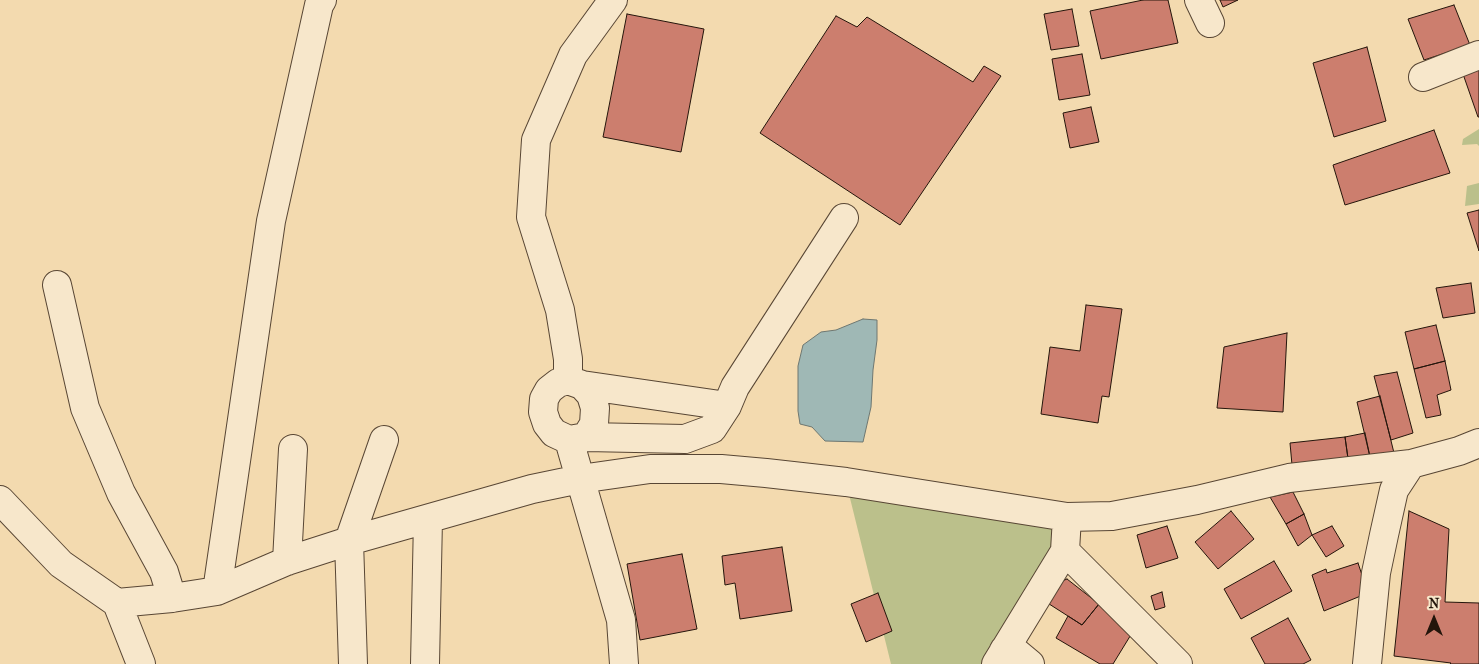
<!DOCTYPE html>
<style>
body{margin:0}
#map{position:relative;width:1479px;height:664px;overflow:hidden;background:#f3daaf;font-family:"IM FELL French Canon",serif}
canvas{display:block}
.north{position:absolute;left:1409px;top:594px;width:50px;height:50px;-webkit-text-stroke:4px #f7e7cb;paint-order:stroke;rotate:0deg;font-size:14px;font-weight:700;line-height:20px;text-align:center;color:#24150b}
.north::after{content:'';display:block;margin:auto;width:18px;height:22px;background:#24150b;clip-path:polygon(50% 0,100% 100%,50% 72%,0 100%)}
</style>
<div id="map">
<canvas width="1479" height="664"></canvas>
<div class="north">N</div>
</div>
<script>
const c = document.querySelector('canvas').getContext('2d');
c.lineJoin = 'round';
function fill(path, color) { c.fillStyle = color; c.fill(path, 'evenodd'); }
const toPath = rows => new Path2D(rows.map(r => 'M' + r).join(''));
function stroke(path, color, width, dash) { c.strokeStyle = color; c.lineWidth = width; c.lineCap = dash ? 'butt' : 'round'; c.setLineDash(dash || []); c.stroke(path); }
fill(toPath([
 [1479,129,1479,146,1477,144,1462,145,1463,139],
 [1479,183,1479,204,1465,206,1467,186],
 [846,482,1067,517,992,664,891,664]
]), '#bbc08b');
const water = toPath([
 [863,319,877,320,877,340,873,370,871,407,863,442,825,441,812,427,800,424,798,411,798,366,803,345,821,332,836,330,863,319]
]);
fill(water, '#9fb8b5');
stroke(water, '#6e7771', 1);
const building = toPath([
 [1143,0,1168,0,1178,43,1101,59,1090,11,1143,0],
 [1220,0,1238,0,1223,7,1220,0],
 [1454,5,1470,45,1424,60,1408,19,1454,5],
 [1072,9,1079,46,1051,50,1044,14,1072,9],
 [627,14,704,29,681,152,603,137,627,14],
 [836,16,857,27,867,17,973,82,984,66,1001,76,900,225,760,133,836,16],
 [1367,47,1386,121,1334,137,1313,63,1367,47],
 [1082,54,1090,95,1059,100,1052,59,1082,54],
 [1479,70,1479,117,1478,117,1463,74,1479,70],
 [1091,107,1099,142,1070,148,1063,113,1091,107],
 [1434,130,1450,173,1345,205,1333,165,1434,130],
 [1479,210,1479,251,1467,213,1479,210],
 [1471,283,1475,313,1443,318,1436,288,1471,283],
 [1086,305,1122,309,1109,397,1102,396,1098,423,1041,414,1050,347,1080,351,1086,305],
 [1436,325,1445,361,1414,369,1405,332,1436,325],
 [1287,333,1283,412,1217,408,1224,347,1287,333],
 [1445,361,1451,390,1437,395,1441,415,1426,418,1414,369,1445,361],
 [1397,372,1413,433,1391,440,1374,376,1397,372],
 [1380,396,1394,453,1370,457,1357,402,1380,396],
 [1365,433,1370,457,1348,459,1345,437,1365,433],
 [1345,437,1348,458,1292,465,1290,443,1345,437],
 [1293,492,1304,514,1286,524,1270,497,1293,492],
 [1231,511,1254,539,1218,569,1195,542,1231,511],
 [1409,511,1449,529,1445,602,1479,603,1479,664,1450,664,1451,663,1394,656,1409,511],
 [1304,514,1312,535,1298,546,1286,524,1304,514],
 [1167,526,1178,558,1146,568,1137,535,1167,526],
 [1332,526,1344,546,1326,557,1312,535,1332,526],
 [782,547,792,611,740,619,735,583,725,585,722,556,782,547],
 [682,554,697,629,640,640,627,564,682,554],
 [1274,561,1292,591,1241,619,1224,589,1274,561],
 [1358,563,1368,593,1324,611,1312,575,1326,569,1327,573,1358,563],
 [1067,579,1099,604,1082,625,1046,602,1055,584,1067,579],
 [1162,592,1165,607,1155,610,1151,596,1162,592],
 [878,593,892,631,866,642,851,604,878,593],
 [1099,604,1132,633,1113,664,1100,664,1056,638,1068,616,1082,625,1099,604],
 [1288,618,1311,660,1303,664,1265,664,1251,638,1288,618]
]);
fill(building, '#cc7e6e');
stroke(building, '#24150b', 1);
const minor = toPath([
 [1199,0,1210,23],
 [1423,77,1479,55],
 [57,285,85,408,121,493,164,572,172,598],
 [568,380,568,359,560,310,531,217,536,140,573,55,613,0],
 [568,380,582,385,591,395,595,408,594,424,586,437,569,440,554,433,547,424,543,412,544,399,549,390,558,383,568,380],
 [582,385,727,406],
 [586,437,685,439,712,429,727,406,735,387,844,218],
 [569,440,621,620,624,664],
 [0,500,61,564,117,603,141,664],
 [1065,551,1178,664],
 [287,561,293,449],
 [217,591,271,221,319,5,322,0],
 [117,603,172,598,217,591,287,561,349,541,532,489,580,479,650,469,721,469,766,473,846,482,1067,517,1112,516,1197,500,1289,478,1411,464,1459,451,1479,443],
 [1004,650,1012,649,1030,664],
 [353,664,349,541,384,440],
 [425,664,428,519],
 [996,664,1065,551,1067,517],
 [1367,664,1376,573,1384,535,1394,490,1411,464]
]);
stroke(minor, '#584634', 30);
stroke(minor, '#f7e7cb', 28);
</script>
